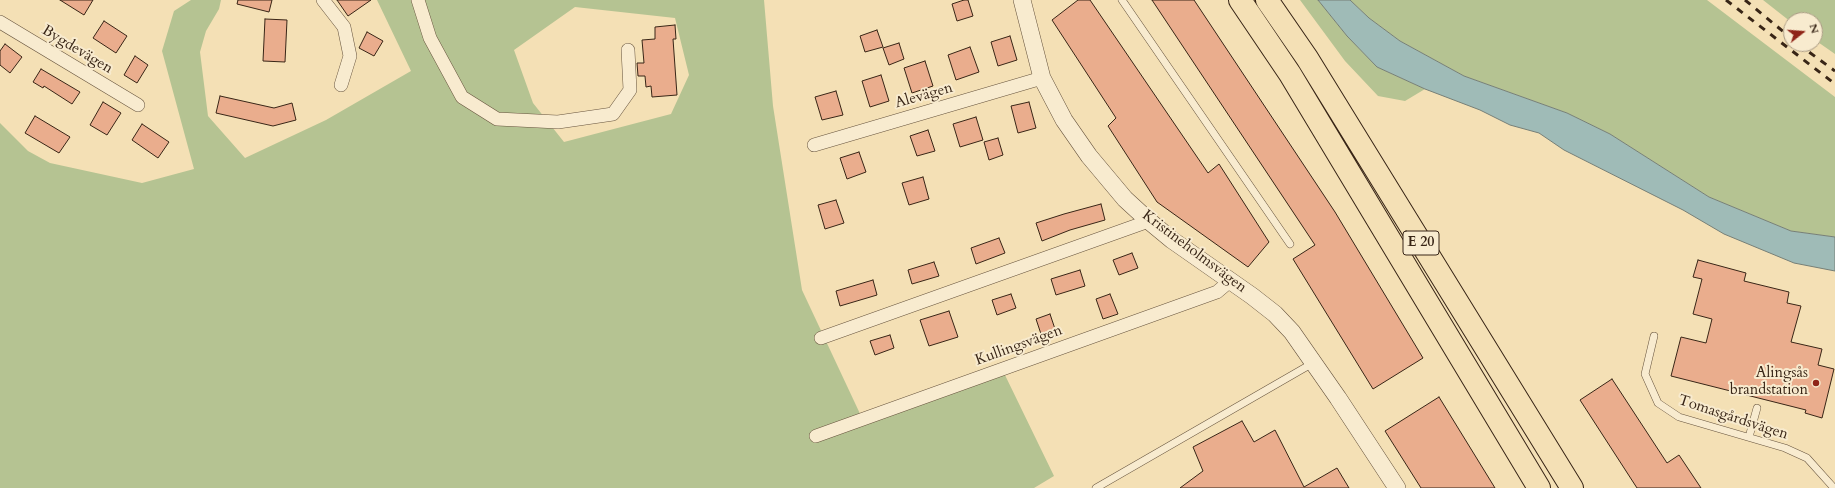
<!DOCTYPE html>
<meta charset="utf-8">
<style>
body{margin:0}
#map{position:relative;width:1835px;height:488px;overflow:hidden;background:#f4e0b5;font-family:Cardo,serif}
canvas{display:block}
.north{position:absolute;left:1783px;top:12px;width:40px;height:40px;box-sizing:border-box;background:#f8ebcf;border:1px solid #ab9c85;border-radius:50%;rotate:73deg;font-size:11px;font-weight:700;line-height:16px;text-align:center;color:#382516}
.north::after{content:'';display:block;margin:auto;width:14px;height:18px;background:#8f2418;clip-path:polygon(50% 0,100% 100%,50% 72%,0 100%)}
</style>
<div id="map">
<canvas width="1835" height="488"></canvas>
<div class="north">N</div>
</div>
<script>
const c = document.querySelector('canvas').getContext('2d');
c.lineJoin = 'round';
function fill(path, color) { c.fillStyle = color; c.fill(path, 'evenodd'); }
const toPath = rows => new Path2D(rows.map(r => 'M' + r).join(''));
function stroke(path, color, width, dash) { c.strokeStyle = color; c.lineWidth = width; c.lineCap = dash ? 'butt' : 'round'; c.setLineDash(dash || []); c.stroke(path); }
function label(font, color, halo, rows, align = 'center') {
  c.font = font + ' Cardo,serif'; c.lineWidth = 4; c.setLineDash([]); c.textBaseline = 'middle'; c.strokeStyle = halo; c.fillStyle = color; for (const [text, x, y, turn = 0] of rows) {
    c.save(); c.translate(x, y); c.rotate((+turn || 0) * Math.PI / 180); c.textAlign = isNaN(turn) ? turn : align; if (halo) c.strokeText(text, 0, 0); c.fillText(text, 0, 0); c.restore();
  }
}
fill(toPath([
 [191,0,221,0,219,9,206,31,200,52,208,116,245,158,326,120,411,71,377,0,764,0,773,106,802,290,862,418,1004,373,1054,476,1034,488,0,488,0,123,28,151,50,163,142,183,194,169,162,51,174,11],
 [575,7,675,18,689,75,671,114,564,142,533,103,514,50],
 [1300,0,1318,0,1347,36,1377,67,1425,89,1405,101,1378,96,1345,61],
 [1350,0,1707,0,1835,97,1835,237,1791,231,1709,197,1610,134,1567,113,1464,76,1400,41,1369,18],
 [1763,0,1835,0,1835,54,1815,40,1815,20,1791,20,1791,22]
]), '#b5c392');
const water = toPath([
 [1318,0,1350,0,1369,18,1400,41,1464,76,1567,113,1610,134,1709,197,1791,231,1835,237,1835,271,1794,263,1724,234,1683,210,1564,150,1539,133,1510,125,1480,110,1425,89,1377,67,1347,36,1318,0]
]);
fill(water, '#9fbbb7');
stroke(water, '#767f77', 1);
const building = toPath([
 [60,0,93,0,84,15,60,0],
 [238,0,272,0,269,12,237,4,238,0],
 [337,0,371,0,348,16,337,0],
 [964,0,968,0,973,16,957,21,952,4,964,0],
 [1078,0,1090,0,1208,173,1219,164,1269,242,1248,267,1157,202,1108,126,1116,118,1052,20,1078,0],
 [1152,0,1194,0,1335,212,1423,358,1373,389,1293,259,1315,245,1152,0],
 [265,19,287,20,285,62,263,61,265,19],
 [104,21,127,36,116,53,93,38,104,21],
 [675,25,676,39,673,39,677,95,652,97,651,86,646,87,645,76,638,76,637,63,644,63,642,40,655,39,655,27,675,25],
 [877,30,883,47,865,52,860,36,877,30],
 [367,32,383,41,374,56,359,48,367,32],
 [1010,36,1017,60,998,66,991,42,1010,36],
 [899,43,904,59,889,65,883,48,899,43],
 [5,44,22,57,10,73,0,65,0,51,5,44],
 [970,47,979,72,956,80,948,55,970,47],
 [135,56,148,65,137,83,124,75,135,56],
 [925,61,933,86,912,93,904,68,925,61],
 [41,69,80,92,72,104,44,86,43,88,33,82,41,69],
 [881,75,889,101,870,107,862,81,881,75],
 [836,91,843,115,822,120,815,97,836,91],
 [220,96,274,108,292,103,296,120,273,126,216,113,220,96],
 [103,102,121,113,107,135,90,125,103,102],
 [1029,102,1036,128,1018,133,1011,106,1029,102],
 [35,116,70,137,59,153,25,133,35,116],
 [976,117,983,140,960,147,953,124,976,117],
 [142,124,169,142,158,158,132,140,142,124],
 [928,130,935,151,917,156,910,136,928,130],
 [998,138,1003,155,989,160,984,142,998,138],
 [859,152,866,172,847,179,840,158,859,152],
 [923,177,929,199,909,205,902,183,923,177],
 [836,200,844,223,825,229,818,205,836,200],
 [1101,204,1105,220,1070,230,1042,241,1036,223,1064,214,1101,204],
 [999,238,1005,253,976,264,971,248,999,238],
 [1132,253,1138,268,1119,275,1113,260,1132,253],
 [1698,260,1746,273,1744,281,1789,292,1787,303,1801,306,1791,342,1822,349,1818,365,1834,369,1822,418,1805,413,1806,410,1671,376,1681,337,1706,343,1712,319,1693,314,1702,279,1693,277,1698,260],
 [934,262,939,276,912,284,908,270,934,262],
 [1080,270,1085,286,1056,295,1051,279,1080,270],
 [873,280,877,295,840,306,836,291,873,280],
 [1011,294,1016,308,997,315,992,300,1011,294],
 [1110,294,1118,314,1103,319,1096,299,1110,294],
 [949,311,958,337,929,346,920,320,949,311],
 [1050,314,1057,335,1043,340,1036,319,1050,314],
 [890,335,894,348,875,355,870,341,890,335],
 [1612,379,1667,463,1679,455,1701,488,1637,488,1580,400,1612,379],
 [1439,397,1495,488,1421,488,1385,431,1439,397],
 [1242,421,1254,442,1275,430,1304,487,1337,468,1349,488,1180,488,1203,471,1193,447,1242,421]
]);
fill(building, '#eaad8d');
stroke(building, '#382516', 1);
const service = toPath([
 [1122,0,1290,244],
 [1654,336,1645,374,1658,403,1679,417,1785,448,1807,458,1834,488],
 [1749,437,1757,408],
 [1096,488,1313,363]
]);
const minor = toPath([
 [323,0,344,27,350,56,341,85],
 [418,0,430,38,462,97,497,119,558,122,613,114,630,90,628,50],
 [0,22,138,105],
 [814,145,1042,78],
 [821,338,1149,221],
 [816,436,1217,292,1230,281]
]);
const tertiary = toPath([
 [1022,0,1042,78,1064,120,1089,156,1125,199,1149,221,1172,240,1252,296,1275,314,1292,332,1338,398,1397,488]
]);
const trunk = toPath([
 [1240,0,1290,74,1539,488],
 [1267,0,1307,58,1572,488]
]);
stroke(service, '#67543e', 8);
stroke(minor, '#67543e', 14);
stroke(tertiary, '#67543e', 18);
stroke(trunk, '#382516', 24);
stroke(service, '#f8ebcf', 7);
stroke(minor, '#f8ebcf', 13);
stroke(tertiary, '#f8ebcf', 17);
stroke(trunk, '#f4e0b5', 22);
stroke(toPath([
 [1726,0,1835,84],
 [1745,0,1791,38],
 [1798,44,1835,71]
]), '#382516', 3, [7, 7]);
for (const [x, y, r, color] of [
 [1816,383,4,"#8f2418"]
]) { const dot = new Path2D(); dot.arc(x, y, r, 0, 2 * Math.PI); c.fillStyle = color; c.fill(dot); stroke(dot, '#f8ebcf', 1.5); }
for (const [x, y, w] of [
 [1421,243,36]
]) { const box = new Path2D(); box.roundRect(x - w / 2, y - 12, w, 24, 3); c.fillStyle = '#f8ebcf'; c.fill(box); stroke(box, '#382516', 1); }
label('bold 14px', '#382516', null, [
 ["E 20",1421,243]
]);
label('15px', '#382516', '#f8ebcf', [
 ["Bygdevägen",77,50,31],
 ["Alevägen",924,96,-16],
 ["Kristineholmsvägen",1194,252,37],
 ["Kullingsvägen",1019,346,-20],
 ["Tomasgårdsvägen",1733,418,18]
]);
label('15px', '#382516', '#f8ebcf', [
 ["Alingsås",1808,374],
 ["brandstation",1808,391]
], 'right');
</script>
